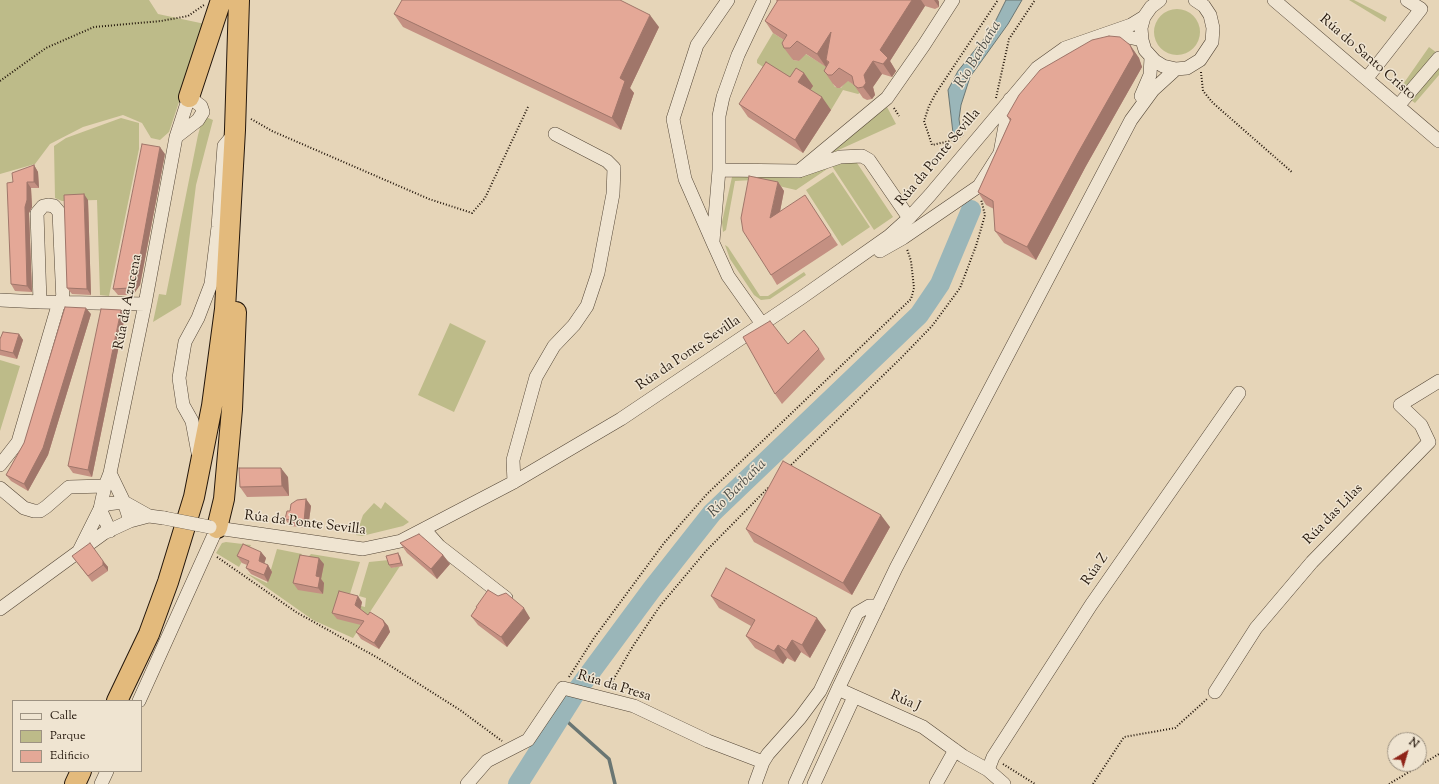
<!DOCTYPE html>
<meta charset="utf-8">
<style>
body{margin:0}
#map{position:relative;width:1439px;height:784px;overflow:hidden;background:#e6d5b8;font-family:"Sorts Mill Goudy",serif}
canvas{display:block}
.legend{position:absolute;left:12px;top:700px;width:130px;height:72px;box-sizing:border-box;background:#efe4d1;border:1px solid #9d9282;margin:0;padding:5px 7px;list-style:none;font-size:12px;color:#23160b}
.legend li{display:flex;align-items:center;gap:8px;height:20px}
.legend b{width:20px;border:1px solid #9d9282}
.north{position:absolute;left:1387px;top:732px;width:40px;height:40px;box-sizing:border-box;background:#efe4d1;border:1px solid #9d9282;border-radius:50%;rotate:38deg;font-size:11px;font-weight:700;line-height:16px;text-align:center;color:#23160b}
.north::after{content:'';display:block;margin:auto;width:14px;height:18px;background:#8f2418;clip-path:polygon(50% 0,100% 100%,50% 72%,0 100%)}
</style>
<div id="map">
<canvas width="1439" height="784"></canvas>
<ul class="legend">
<li><b style="height:5px;background:#efe4d1"></b>Calle</li>
<li><b style="height:11px;background:#bdbb89"></b>Parque</li>
<li><b style="height:11px;background:#e4a897"></b>Edificio</li>
</ul>
<div class="north">N</div>
</div>
<script>
const c = document.querySelector('canvas').getContext('2d');
c.lineJoin = 'round';
function fill(path, color) { c.fillStyle = color; c.fill(path, 'evenodd'); }
const toPath = rows => new Path2D(rows.map(r => 'M' + r).join(''));
function stroke(path, color, width, dash) { c.strokeStyle = color; c.lineWidth = width; c.lineCap = dash ? 'butt' : 'round'; c.setLineDash(dash || []); c.stroke(path); }
function label(font, color, halo, rows, align = 'center') {
  c.font = font + ' "Sorts Mill Goudy",serif'; c.lineWidth = 3; c.setLineDash([]); c.textBaseline = 'middle'; c.strokeStyle = halo; c.fillStyle = color; for (const [text, x, y, turn = 0] of rows) {
    c.save(); c.translate(x, y); c.rotate((+turn || 0) * Math.PI / 180); c.textAlign = isNaN(turn) ? turn : align; if (halo) c.strokeText(text, 0, 0); c.fillText(text, 0, 0); c.restore();
  }
}
fill(toPath([
 [0,0,149,0,158,14,205,24,169,132,160,140,151,138,142,123,123,115,83,127,50,144,35,164,0,174],
 [1349,0,1354,0,1387,17,1385,22],
 '1154 32a23 23 0 1 1 46 0a23 23 0 1 1-46 0Z',
 [773,33,795,47,791,56,793,60,799,61,804,53,838,74,833,84,835,87,841,88,847,80,863,91,858,94,843,90,831,110,757,63,757,60],
 [1429,47,1437,53,1402,93,1399,90],
 [1439,65,1439,75,1415,103,1411,100],
 [887,107,896,124,823,157],
 [206,117,213,120,196,185,181,305,153,322,159,294,166,295,198,135,201,124],
 [121,118,139,123,139,149,109,296,100,295,97,200,62,201,55,198,54,146,66,138],
 [855,160,893,217,874,230,832,166],
 [830,167,796,190,753,180,735,181,726,230,723,232,722,222,732,177,799,175],
 [833,172,870,227,842,246,806,190],
 [725,245,728,247,760,296,768,296,804,272,806,275,770,299,761,300,754,295,730,259],
 [450,323,486,341,454,412,418,395],
 [0,360,20,366,0,431],
 [385,502,409,522,403,526,362,536,356,535,363,515,374,503,381,509],
 [226,542,251,545,239,567,216,553,222,543],
 [277,549,302,554,301,556,307,558,311,554,360,562,350,594,344,593,360,612,361,606,365,607,366,598,359,596,369,562,389,560,391,568,400,566,353,638,313,620,246,573,267,583]
]), '#bdbb89');
const water = toPath([
 [1006,0,1022,0,1008,24,970,77,961,105,959,119,961,133,953,133,948,90,958,71,991,30,1006,0]
]);
fill(water, '#9ab6b9');
stroke(water, '#6a7673', 1);
stroke(toPath([
 [561,716,609,759,615,784]
]), '#6a7673', 3.5);
stroke(toPath([
 [518,784,578,689,652,589,712,513,919,315,940,284,971,210]
]), '#9ab6b9', 20);
const minor = toPath([
 [728,0,697,45,673,119,685,179,713,243,728,276,762,324],
 [1160,0,1151,7,1144,17,1141,28,1142,40,1145,50,1155,61,1163,66,1176,69,1187,68,1200,60,1212,42,1213,28,1210,15,1204,6,1195,0],
 [1274,0,1439,141],
 [1107,35,1123,36,1142,40],
 [1367,78,1421,9,1407,0],
 [1141,96,1150,75,1151,58],
 [1398,106,1439,58],
 [719,170,799,171,840,157,862,156,869,160,909,218],
 [799,171,887,98,924,45,953,0],
 [713,241,719,170,719,116,723,97,738,55,764,0],
 [880,251,903,238,979,186,1000,153,1010,99],
 [0,300,40,302,145,304],
 [40,302,37,213,43,206,48,205,54,206,59,212,63,302],
 [198,453,192,421,183,405,179,378,185,342,198,318,211,284,218,227,224,146,229,140],
 [0,465,18,442,59,302],
 [110,473,124,502,149,516],
 [514,482,513,460,536,377,554,346,574,325,587,306,598,273,613,194,614,168,607,161,555,134],
 [0,488,24,508,34,511,40,511,46,507,69,487,105,486],
 [210,527,363,549,401,541,514,482,621,419,801,298,889,236,909,218,930,195,1037,68,1065,48,1131,25,1144,17],
 [424,529,439,546,506,598],
 [110,531,100,509,107,504,124,502,130,521],
 [79,551,100,509,105,486,110,473,145,304,176,137,189,97,201,106,203,112,198,120,176,137],
 [0,609,104,533,130,521,149,516,164,518],
 [838,689,923,727,963,756,988,770,1004,784],
 [1215,692,1256,628,1312,562,1429,442,1421,425,1400,405,1439,381],
 [139,701,217,528],
 [988,770,993,757,1091,605,1239,393],
 [101,784,107,771],
 [467,784,487,761,528,740,563,688,634,706,708,741,763,762],
 [755,784,763,762,768,754,800,718,820,691,857,613,869,606,878,606],
 [795,784,838,689,896,568,1131,120,1153,90,1176,69],
 [814,784,854,697],
 [936,784,955,750]
]);
const highway = toPath([
 [189,97,221,0],
 [217,528,224,499,232,409,236,312],
 [117,701,149,634,168,582,194,497,212,406,225,309,235,130,239,0],
 [75,784,81,771]
]);
stroke(minor, '#544636', 14);
stroke(highway, '#23160b', 22);
stroke(toPath([
 [1201,72,1203,91,1213,103,1293,173],
 [0,81,46,48,94,27,161,21,188,16,204,5],
 [996,98,1009,39,1035,0],
 [894,108,899,116],
 [251,119,272,131,429,199,472,213,485,198,528,107],
 [963,135,950,141,932,145,924,121,929,106,936,93,998,0],
 [789,467,901,358,932,326,960,288,976,246,985,215,981,199],
 [217,557,296,612,378,658,460,710,502,741],
 [569,677,594,638,664,543,707,494,911,299,914,288,911,261,907,249],
 [609,687,633,646,660,606,706,551,769,487],
 [1003,764,1035,784],
 [1093,784,1124,737,1175,728,1207,699],
 [1389,784,1439,754]
]), '#23160b', 2, [1, 2]);
stroke(minor, '#efe4d1', 13);
stroke(highway, '#e3ba7c', 20);
const minorBridge = toPath([
 [164,518,210,527]
]);
stroke(minorBridge, '#544636', 14, []);
stroke(minorBridge, '#efe4d1', 13);
fill(toPath([
 [776,0,938,0,939,2,939,7,935,9,925,6,890,61,896,71,892,77,882,74,873,87,875,95,872,99,867,100,863,98,854,85,848,81,840,88,837,88,833,84,824,71,828,63,826,67,806,54,799,61,793,60,784,48,784,40,773,33,765,21,777,2],
 [394,14,659,27,630,88,634,93,621,130,403,27],
 [1130,45,1139,58,1142,67,1086,166,1036,260,1004,243,995,231,994,209,986,205,978,192,1010,121,1007,116],
 [804,73,813,86,810,90,831,110,803,153,748,117,739,104,790,77],
 [165,154,140,285,133,295,118,295,113,289],
 [34,165,38,172,39,188,31,188,32,207,29,213,32,292,15,291,11,284,13,182],
 [778,182,784,191,780,211,811,205,838,245,777,285,771,275],
 [88,200,91,295,72,294,67,288],
 [91,314,48,455,28,491,11,481,6,475,24,443],
 [125,316,92,477,73,473,68,466],
 [19,334,23,340,17,359,0,355,0,339],
 [788,344,819,349,825,359,782,404,775,394],
 [288,477,289,496,247,497,240,487],
 [306,499,311,506,308,528,290,526,285,519,290,511],
 [890,527,852,595,754,542,746,529],
 [400,543,443,555,450,564,437,579,407,553],
 [261,552,266,558,264,564,268,565,272,572,268,582,251,574,246,568,247,565,242,563,237,556],
 [72,556,103,561,108,567,108,571,92,582],
 [400,556,403,566,391,568,389,565],
 [324,564,321,579,324,583,323,594,298,590,293,583],
 [711,596,826,630,810,658,801,652,795,662,787,658,783,664,755,648,746,636,751,626,719,608],
 [362,602,360,609,368,615,383,620,388,626,390,632,379,649,361,639,356,632,361,625,337,619,332,613],
 [476,607,530,618,507,647,478,625,471,616,477,608]
]), '#c49082');
fill(toPath([
 [912,0,921,0,925,6,890,61,896,71,892,77,883,64,880,50],
 [934,0,938,0,939,2,939,7],
 [650,15,659,27,630,88,634,93,621,130,612,118,620,78],
 [831,32,826,60,828,63,826,67,817,54],
 [1130,45,1139,58,1142,67,1086,166,1036,260,1027,247],
 [873,61,882,74,873,87,875,95,872,99,863,87,864,75],
 [804,73,813,86,807,95,798,82],
 [822,97,831,110,803,153,795,140],
 [160,147,165,154,140,285,133,295,129,288],
 [34,165,38,172,39,188,34,182],
 [27,182,31,188,32,207,29,213,32,292,27,286,25,207],
 [778,182,784,191,777,227,770,218],
 [84,194,88,200,91,295,87,289],
 [86,308,91,314,48,455,28,491,24,484],
 [121,310,125,316,92,477,88,470],
 [19,334,23,340,17,359,13,353],
 [281,468,288,477,289,496,282,486],
 [306,499,311,506,308,528,304,522],
 [881,515,890,527,852,595,843,583],
 [261,552,266,558,263,567,259,561],
 [398,553,400,556,403,566,401,563],
 [443,555,450,564,437,579,431,569],
 [319,558,324,564,321,579,324,583,323,594,318,588,316,576],
 [103,561,108,567,108,571,103,565],
 [268,565,272,572,268,582,264,575],
 [358,596,362,602,360,612,355,605],
 [524,608,530,618,507,647,501,637],
 [817,618,826,630,810,658,802,645],
 [383,620,388,626,390,632,379,649,374,643],
 [792,640,801,652,795,662,786,650],
 [778,645,787,658,783,664,774,651]
]), '#a0766a');
const building = toPath([
 [402,0,620,0,650,15,620,78,625,81,612,118,394,14,402,0],
 [778,0,912,0,880,50,888,58,883,64,873,61,864,75,866,83,863,87,858,88,854,85,852,76,839,68,832,75,828,75,824,71,829,62,826,60,831,32,817,54,797,41,790,48,784,48,782,43,787,35,765,21,778,0],
 [1109,36,1120,37,1130,45,1134,54,1078,153,1027,247,995,231,993,201,978,192,1011,119,1007,116,1019,95,1040,70,1092,40,1109,36],
 [766,62,790,77,796,68,804,73,798,82,822,97,795,140,739,104,766,62],
 [142,144,160,147,136,278,129,288,113,289,142,144],
 [34,165,34,182,27,182,27,200,25,207,27,286,11,284,7,183,13,182,12,173,34,165],
 [749,176,778,182,770,218,805,195,831,235,771,275,743,231,741,218,749,176],
 [84,194,87,289,67,288,64,195,84,194],
 [65,307,86,308,43,448,24,484,6,475,24,443,65,307],
 [101,309,121,310,88,470,68,466,101,309],
 [770,321,788,344,804,330,819,349,775,394,743,337,770,321],
 [3,332,19,334,13,353,0,350,0,339,3,332],
 [783,461,881,515,843,583,746,529,783,461],
 [239,468,281,468,282,486,240,487,239,468],
 [306,499,304,522,285,519,287,511,290,511,291,504,297,500,306,499],
 [419,534,443,555,431,569,400,543,419,534],
 [90,543,103,561,103,565,88,576,72,556,90,543],
 [243,544,261,552,259,561,268,565,264,575,246,568,249,561,237,556,243,544],
 [398,553,401,563,389,565,386,556,398,553],
 [300,555,319,558,316,576,320,577,318,588,293,583,300,555],
 [726,568,817,618,802,645,792,640,786,650,778,645,774,651,746,636,755,620,711,596,726,568],
 [488,590,498,596,506,593,524,608,501,637,471,616,477,607,476,607,488,590],
 [339,591,358,596,355,605,368,615,370,612,383,620,385,625,374,643,356,632,364,621,332,613,339,591]
]);
fill(building, '#e4a897');
stroke(building, '#a0766a', 1);
label('14px', '#23160b', '#efe4d1', [
 ["Rúa do Santo Cristo",1367,58,41],
 ["Rúa da Ponte Sevilla",939,158,-50],
 ["Rúa da Azucena",129,302,-79],
 ["Rúa da Ponte Sevilla",689,354,-34],
 ["Rúa das Lilas",1334,515,-46],
 ["Rúa da Ponte Sevilla",305,524,7],
 ["Rúa Z",1096,570,-55],
 ["Rúa da Presa",614,687,17],
 ["Rúa J",905,702,24]
]);
label('italic 15px', '#4d4e48', '#efe4d1', [
 ["Río Barbaña",979,55,-59],
 ["Río Barbaña",738,489,-45]
]);
</script>
